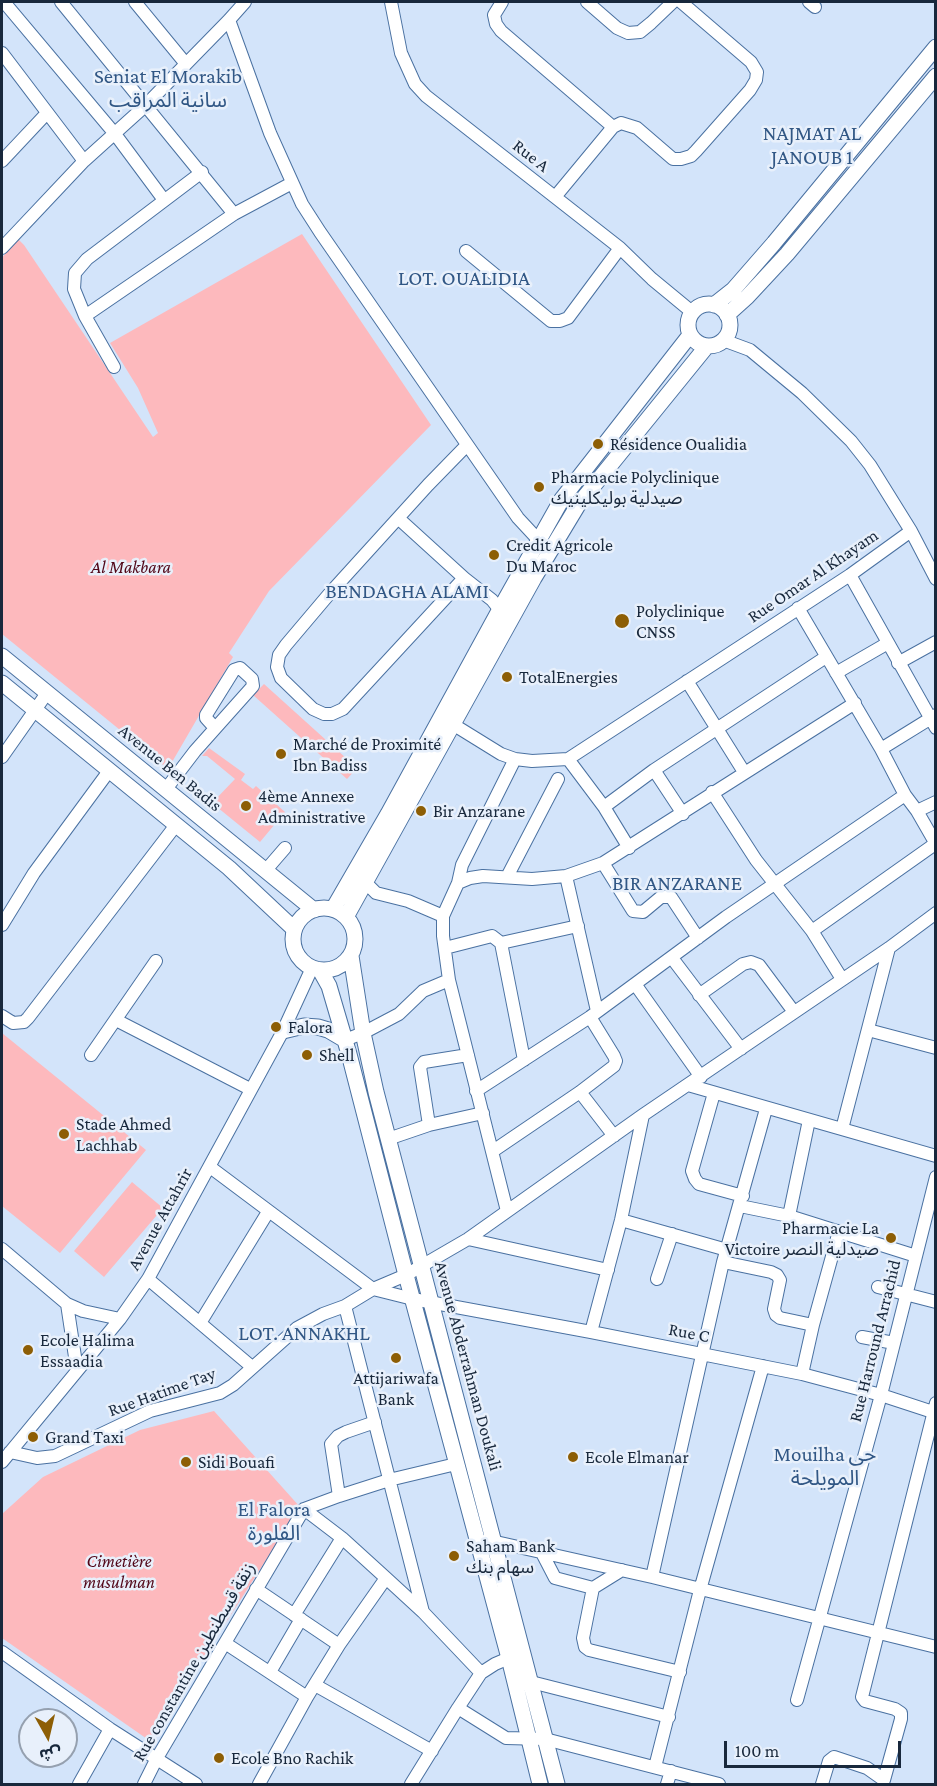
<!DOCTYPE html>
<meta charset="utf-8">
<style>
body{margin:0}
#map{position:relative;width:937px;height:1786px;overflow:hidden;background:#d3e4fa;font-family:"Crimson Pro","Noto Sans Arabic",serif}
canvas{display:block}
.frame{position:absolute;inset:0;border:3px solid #18283c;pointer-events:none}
.north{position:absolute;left:18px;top:1708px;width:60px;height:60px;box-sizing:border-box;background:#e8f0fb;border:2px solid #95a0af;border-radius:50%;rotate:172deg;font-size:16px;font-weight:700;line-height:24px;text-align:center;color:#18283c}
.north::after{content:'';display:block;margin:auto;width:21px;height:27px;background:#8d5e05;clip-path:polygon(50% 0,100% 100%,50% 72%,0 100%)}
.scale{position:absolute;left:724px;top:1741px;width:177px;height:27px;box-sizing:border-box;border:3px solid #18283c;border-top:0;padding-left:8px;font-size:18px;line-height:21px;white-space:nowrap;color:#18283c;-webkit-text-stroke:4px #e8f0fb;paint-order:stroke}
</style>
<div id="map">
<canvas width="937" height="1786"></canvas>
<div class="frame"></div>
<div class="north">ش</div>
<div class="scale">100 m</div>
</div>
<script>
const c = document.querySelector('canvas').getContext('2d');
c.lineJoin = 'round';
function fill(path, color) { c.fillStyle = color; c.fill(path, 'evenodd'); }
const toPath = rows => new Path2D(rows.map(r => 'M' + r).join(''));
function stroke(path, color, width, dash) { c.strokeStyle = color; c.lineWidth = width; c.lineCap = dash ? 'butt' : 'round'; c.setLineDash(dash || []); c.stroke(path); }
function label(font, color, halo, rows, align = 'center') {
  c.font = font + ' "Crimson Pro","Noto Sans Arabic",serif'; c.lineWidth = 5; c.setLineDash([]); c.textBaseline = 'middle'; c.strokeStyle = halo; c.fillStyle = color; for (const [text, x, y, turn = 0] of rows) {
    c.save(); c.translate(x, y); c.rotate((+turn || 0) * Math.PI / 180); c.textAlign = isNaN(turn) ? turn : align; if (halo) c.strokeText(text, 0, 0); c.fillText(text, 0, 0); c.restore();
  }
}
fill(toPath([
 [302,234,431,425,269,591,229,653,233,657,168,769,2,634,2,258,17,238,24,245,153,437,158,433,138,388,110,343],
 [264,684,357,768,347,779,253,695],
 [209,748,245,774,241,780,253,789,256,786,285,812,260,842,212,803,235,779,207,756,202,756],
 [2,1033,146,1150,60,1253,2,1206],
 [132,1182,163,1208,104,1277,74,1251],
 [214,1411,300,1507,150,1741,2,1638,2,1514,43,1477,140,1430]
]), '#fdb9bd');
const minor = toPath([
 [4,2,115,134,164,200],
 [61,2,234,214],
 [135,2,186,64],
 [391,2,401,53,415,84,426,96,620,248,652,279,692,312],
 [502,2,494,15,496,24,501,31,613,127],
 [587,2,617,28,628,33,640,32,651,23,673,2],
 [809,2,815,7],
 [229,20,270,133,302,204,320,232,518,518,544,546],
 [2,53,84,161],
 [2,161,47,113],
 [555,197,613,127,621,123,637,128,673,159,681,159,691,156,696,151,750,90,756,80,757,72,751,62,681,2],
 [2,248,84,161,145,106,229,20,245,2],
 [466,251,551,321,560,321,568,318,620,248],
 [85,316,234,214,292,183],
 [723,340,750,350,802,393,851,441,870,465,911,531,936,579],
 [114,367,85,316,74,289,75,273,87,259,202,172],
 [398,518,464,578,492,600,503,614],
 [850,575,936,728],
 [464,578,343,709,332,714,324,714,313,709,281,678,277,667,279,655,286,645,330,593,428,485,467,445],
 [798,608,881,749,905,795,917,811,936,844],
 [898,663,936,642],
 [836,673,888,643],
 [687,681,744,772],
 [446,720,501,754,515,759,532,761,568,759,850,575,911,531],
 [881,749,936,715],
 [2,757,47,693],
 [568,759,604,807,629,848],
 [654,770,683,814],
 [166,789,195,751,253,686,252,679,240,668,234,670,206,715,206,718,215,728],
 [712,792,756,860,812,931,842,979],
 [604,807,654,770,826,657],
 [917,811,936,802],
 [603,863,633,911,643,912,661,897,671,897,698,938],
 [266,870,285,848],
 [566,876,597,1011],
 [507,877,558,779],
 [365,882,376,893,408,901,443,916],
 [458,883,462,865,515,759],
 [2,925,34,873,109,771],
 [812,931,935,844],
 [501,943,578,926],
 [445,948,492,936,501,943,524,1060],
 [672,958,741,1049],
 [635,984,701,1077],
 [699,995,743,964,751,962,759,965,794,1012],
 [2,1016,13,1023,24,1022,28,1018,176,825],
 [116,1020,250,1089],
 [868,1030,936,1048],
 [345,1040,363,1033,399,1014,423,991,449,980],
 [91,1055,156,961],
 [688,1085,936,1156],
 [476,1091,590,1017,726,917,905,795],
 [580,1092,614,1136],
 [714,1093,692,1171,695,1179,699,1184,743,1196],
 [429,1125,420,1067,424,1062,468,1055],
 [842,1129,889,948],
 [388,1139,429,1125,483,1113],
 [493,1151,580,1092,614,1066,616,1061,614,1056,590,1017],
 [210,1167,373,1289,413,1299,591,1332,802,1374,881,1395,936,1413],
 [740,1206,789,1216,916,1256],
 [507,1211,449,980,443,936,443,916,458,883,470,878,483,876,532,879,566,876,603,863,855,703],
 [789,1216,809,1120],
 [621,1220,727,1250],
 [468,1239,608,1270],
 [2,1249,67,1304,83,1311,120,1319],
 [723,1262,771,1272,777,1275,780,1280,774,1309,776,1315,780,1318,813,1325],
 [148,1279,252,1367],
 [657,1279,672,1234],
 [878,1287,936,1302],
 [67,1304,77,1370],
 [345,1306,423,1612],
 [200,1323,268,1212],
 [591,1332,621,1220,643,1115],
 [862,1337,894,1343],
 [802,1374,813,1325,839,1231],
 [10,1452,37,1458,55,1456,150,1411,220,1393,233,1385,297,1328,323,1314,345,1306,373,1289,406,1275,468,1239,643,1115,889,948,936,913],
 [2,1462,120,1319,148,1279,283,1031,312,968],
 [339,1496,331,1444,338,1436,346,1432,375,1422],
 [304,1509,342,1538,386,1578,423,1612,481,1673,495,1664,509,1658],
 [487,1540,652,1577,936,1647],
 [541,1551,555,1578,593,1588,622,1570],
 [652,1577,723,1262,766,1109],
 [593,1588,583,1638,585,1647,589,1650,680,1672],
 [256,1589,339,1645],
 [294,1615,342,1538],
 [225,1643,307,1697],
 [2,1652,110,1729,196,1784],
 [270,1672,301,1619],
 [531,1682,669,1717],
 [315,1685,432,1751],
 [797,1700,881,1395,936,1177],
 [458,1708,481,1673],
 [655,1767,700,1590,763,1366],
 [79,1784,110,1729],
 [144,1784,157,1758,304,1509,339,1496,389,1480,456,1464],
 [259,1784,307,1697,339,1645,386,1578],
 [411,1784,458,1708,506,1738,545,1739,719,1784],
 [667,1784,671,1771],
 [822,1784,829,1761,834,1757,867,1768,884,1780,901,1719,901,1713,895,1709,865,1701,862,1697,936,1403]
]);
const major = toPath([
 '688 325a21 21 0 1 1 42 0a21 21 0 1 1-42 0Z',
 [714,305,733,290,774,243,936,47],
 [727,315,747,297,787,254,936,76],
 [2,656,314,910],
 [2,683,229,868,294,929],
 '293 939a31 31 0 1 1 62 0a31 31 0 1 1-62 0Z',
 [333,909,388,814,500,609,562,499,690,335],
 [346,917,534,578,578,505,707,346],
 [351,956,363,1033,376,1092,557,1784],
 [320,970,329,986,349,1054,406,1275,509,1658,540,1784],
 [283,1031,304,1026,318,1027,328,1030,345,1040]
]);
stroke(minor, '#4a71a1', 14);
stroke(major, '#4a71a1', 17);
stroke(minor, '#fff', 12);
stroke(major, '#fff', 15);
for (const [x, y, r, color] of [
 [598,444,6,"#8d5e05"],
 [539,487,6,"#8d5e05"],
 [494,555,6,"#8d5e05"],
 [622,621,8,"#8d5e05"],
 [507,677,6,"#8d5e05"],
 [281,754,6,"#8d5e05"],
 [246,806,6,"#8d5e05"],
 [421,811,6,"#8d5e05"],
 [276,1027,6,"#8d5e05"],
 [307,1055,6,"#8d5e05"],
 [64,1134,6,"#8d5e05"],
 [891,1238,6,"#8d5e05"],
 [28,1350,6,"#8d5e05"],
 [396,1358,6,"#8d5e05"],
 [33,1437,6,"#8d5e05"],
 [573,1457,6,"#8d5e05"],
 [186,1462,6,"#8d5e05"],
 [454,1556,6,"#8d5e05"],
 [219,1758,6,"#8d5e05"]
]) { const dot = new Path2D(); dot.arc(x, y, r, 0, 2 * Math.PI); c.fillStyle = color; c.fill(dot); stroke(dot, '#e8f0fb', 2); }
label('18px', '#18283c', '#e8f0fb', [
 ["Rue A",531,156,38],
 ["Rue Omar Al Khayam",813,576,-34],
 ["Avenue Ben Badis",170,768,39],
 ["Avenue Attahrir",160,1219,-61],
 ["Rue C",689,1333,11],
 ["Rue Harround Arrachid",875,1341,-76],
 ["Avenue Abderrahman Doukali",468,1366,75],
 ["Rue Hatime Tay",162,1392,-20],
 ["Rue constantine زنقة قسطنطين",194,1662,-60]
]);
label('18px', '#18283c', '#e8f0fb', [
 ["Résidence Oualidia",610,444],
 ["Pharmacie Polyclinique",551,477],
 ["صيدلية بوليكلينيك",551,498],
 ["Credit Agricole",506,545],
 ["Du Maroc",506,566],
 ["Polyclinique",636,611],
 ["CNSS",636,632],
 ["TotalEnergies",519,677],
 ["Marché de Proximité",293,744],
 ["Ibn Badiss",293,765],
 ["4ème Annexe",258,796],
 ["Administrative",258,817],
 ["Bir Anzarane",433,811],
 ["Falora",288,1027],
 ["Shell",319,1055],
 ["Stade Ahmed",76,1124],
 ["Lachhab",76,1145],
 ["Pharmacie La",879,1228,"right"],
 ["Victoire صيدلية النصر",879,1249,"right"],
 ["Ecole Halima",40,1340],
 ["Essaadia",40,1361],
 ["Attijariwafa",396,1378,"center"],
 ["Bank",396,1399,"center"],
 ["Grand Taxi",45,1437],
 ["Ecole Elmanar",585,1457],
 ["Sidi Bouafi",198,1462],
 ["Saham Bank",466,1546],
 ["سهام بنك",466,1567],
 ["Ecole Bno Rachik",231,1758]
], 'left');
label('italic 18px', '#510618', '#e8f0fb', [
 ["Al Makbara",131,567],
 ["Cimetière",119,1561],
 ["musulman",119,1582]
]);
label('21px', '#315785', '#e8f0fb', [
 ["Seniat El Morakib",168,77],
 ["سانية المراقب",168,101],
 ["NAJMAT AL",812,134],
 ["JANOUB 1",812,158],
 ["LOT. OUALIDIA",464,279],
 ["BENDAGHA ALAMI",407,592],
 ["BIR ANZARANE",677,884],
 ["LOT. ANNAKHL",304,1334],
 ["Mouilha حي",825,1455],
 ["المويلحة",825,1479],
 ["El Falora",274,1510],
 ["الفلورة",274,1534]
]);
</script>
